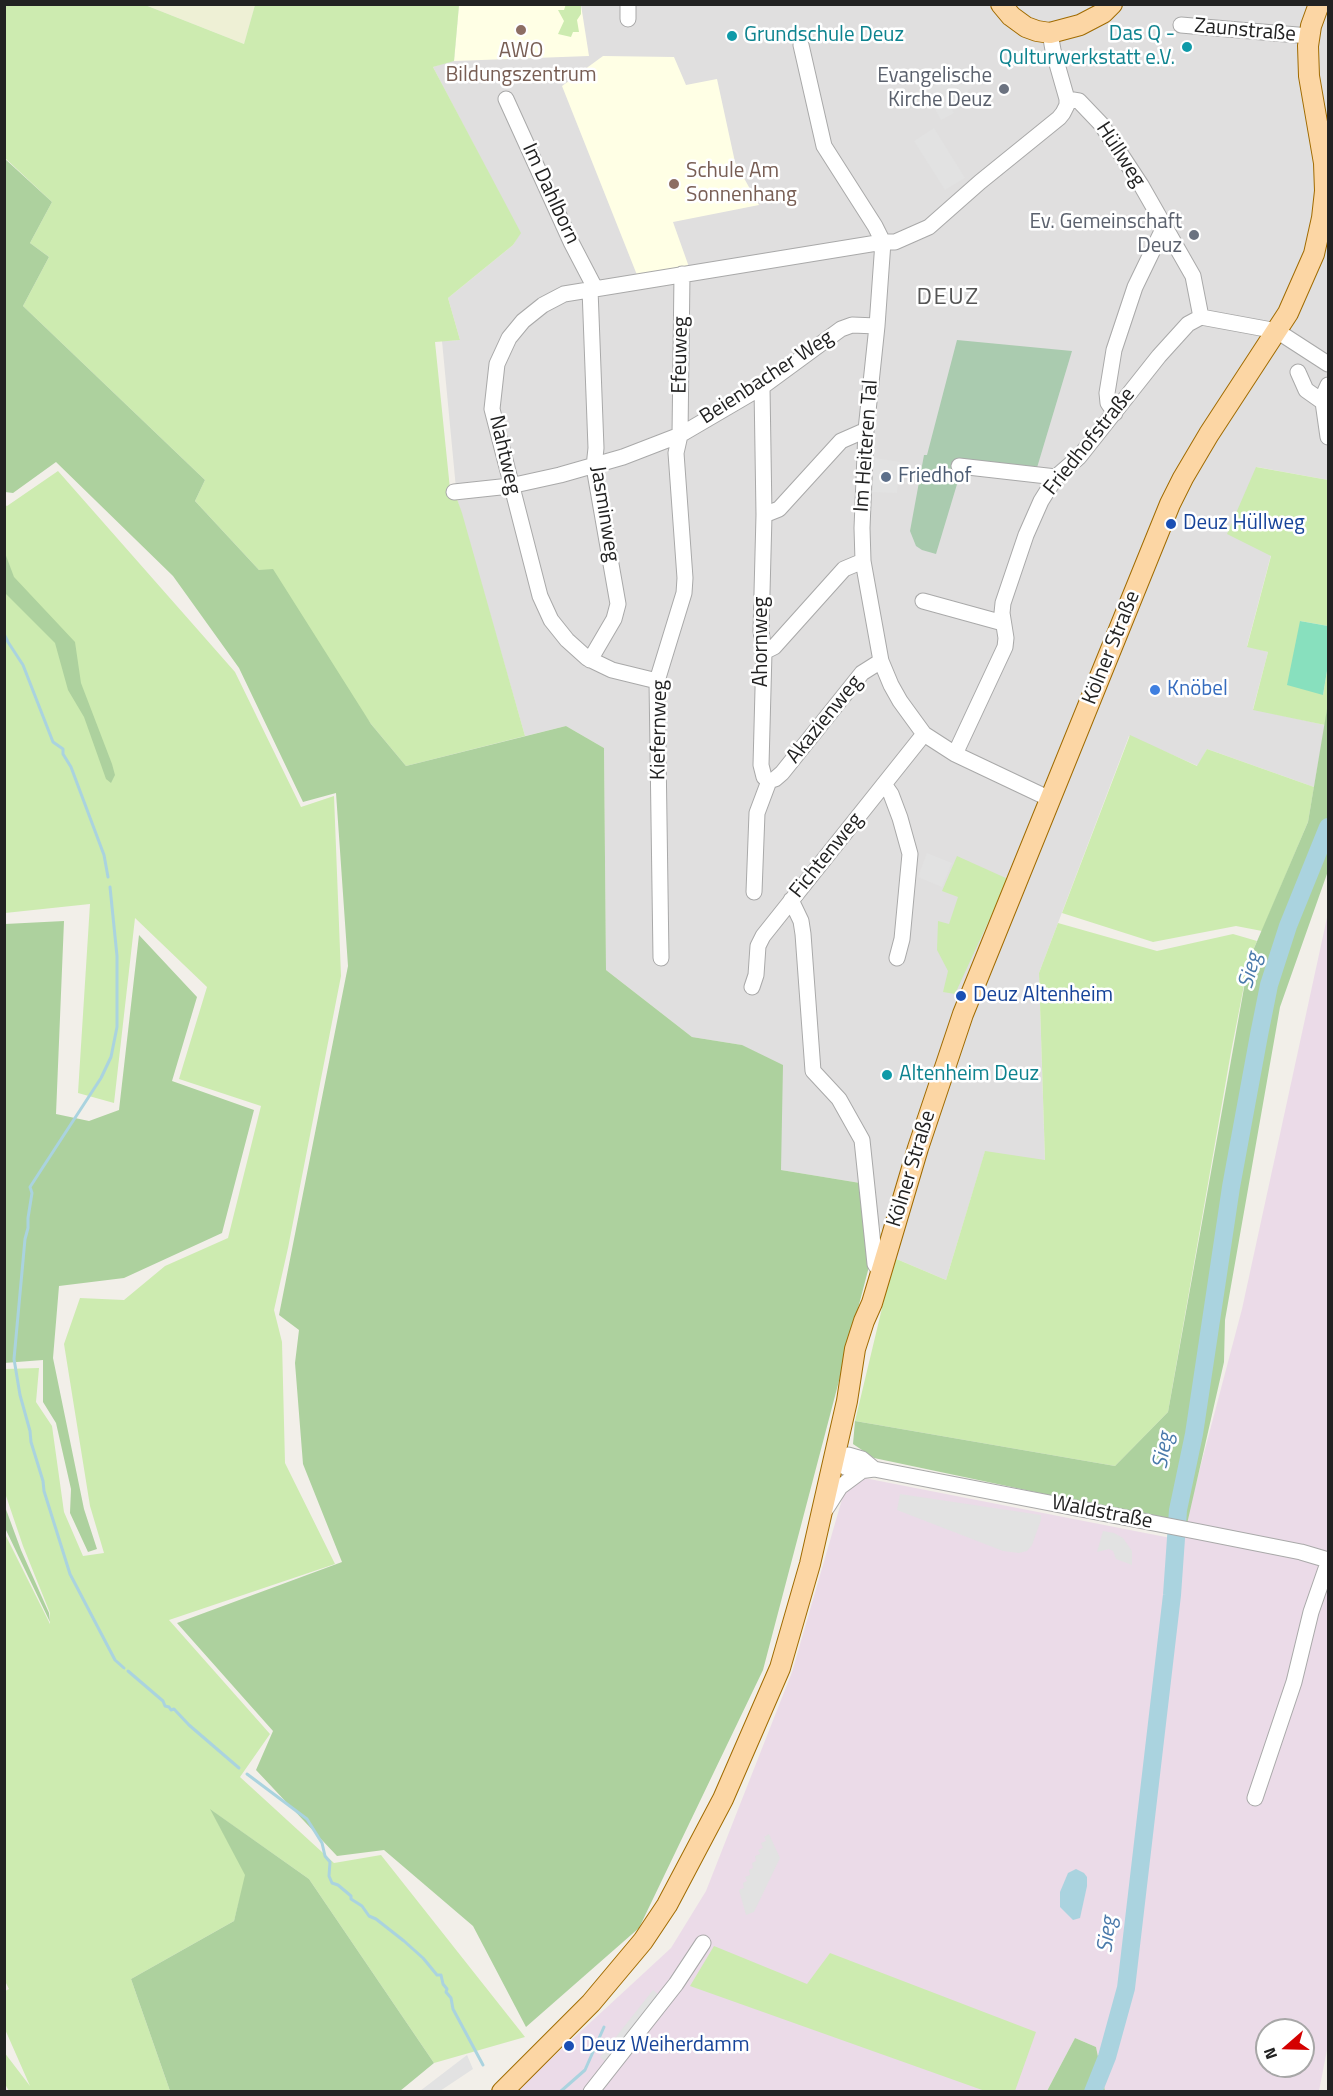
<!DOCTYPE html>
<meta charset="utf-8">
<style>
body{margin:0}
#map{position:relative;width:1333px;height:2096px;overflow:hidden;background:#f2efe9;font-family:"Titillium Web",sans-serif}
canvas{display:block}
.frame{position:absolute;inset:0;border:6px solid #222;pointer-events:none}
.north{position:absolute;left:1255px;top:2018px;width:60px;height:60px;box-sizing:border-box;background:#fff;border:2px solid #a7a7a7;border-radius:50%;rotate:250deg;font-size:16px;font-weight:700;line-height:24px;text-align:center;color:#222}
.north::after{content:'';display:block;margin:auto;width:21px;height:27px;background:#d40000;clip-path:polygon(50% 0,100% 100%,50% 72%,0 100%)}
</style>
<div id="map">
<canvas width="1333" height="2096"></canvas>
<div class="frame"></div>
<div class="north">N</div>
</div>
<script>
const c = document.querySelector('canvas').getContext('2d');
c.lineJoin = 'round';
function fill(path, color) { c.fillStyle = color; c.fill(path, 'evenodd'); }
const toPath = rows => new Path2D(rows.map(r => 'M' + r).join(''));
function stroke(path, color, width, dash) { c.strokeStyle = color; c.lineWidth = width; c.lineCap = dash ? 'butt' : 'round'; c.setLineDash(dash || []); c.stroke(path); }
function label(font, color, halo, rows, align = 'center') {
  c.font = font + ' "Titillium Web",sans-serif'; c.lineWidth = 5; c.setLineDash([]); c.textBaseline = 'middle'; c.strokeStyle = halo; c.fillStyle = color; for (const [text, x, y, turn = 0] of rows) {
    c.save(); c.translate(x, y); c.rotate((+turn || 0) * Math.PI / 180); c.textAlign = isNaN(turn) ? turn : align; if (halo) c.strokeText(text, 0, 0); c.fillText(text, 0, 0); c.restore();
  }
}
fill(toPath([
 [459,5,1328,5,1328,480,1257,467,1271,555,1247,646,1268,652,1253,709,1325,725,1314,787,1207,749,1198,766,1129,736,1039,973,1045,1161,985,1152,946,1280,894,1258,860,1183,781,1170,742,1045,692,1037,606,970,604,748,566,726,525,736,457,499,442,341,460,340,448,298,513,245,520,233,433,67,454,60]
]), '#e0dfdf');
fill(toPath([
 [1328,913,1328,2045,1319,2091,1105,2091,1096,2047,1075,2038,1047,2091,515,2092,671,1948,706,1891,792,1672,849,1475,1181,1540,1242,1309],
 [1267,2030,1303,2030,1303,2066,1267,2066]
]), '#ebdbe8');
fill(toPath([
 [459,5,581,5,589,56,454,61],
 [603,56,674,57,686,85,717,79,735,162,759,205,673,222,689,267,637,275,562,86]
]), '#ffffe5');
fill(toPath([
 [145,5,255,5,244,44]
]), '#eef0d5');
fill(toPath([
 [566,4,581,5,581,14,577,20,579,32,573,32,571,37,558,34,564,21,558,10,564,10],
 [4,5,145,5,244,44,255,5,459,5,454,61,433,67,521,233,513,245,448,298,460,340,435,342,450,489,457,499,462,513,525,736,406,766,371,724,259,570,195,501,205,480,23,306,49,257,30,243,52,202,5,158],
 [1256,467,1328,480,1328,626,1300,621,1323,695,1328,665,1328,703,1325,725,1253,710,1268,652,1247,647,1271,556,1227,534],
 [58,471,235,672,301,807,334,796,341,976,288,1248,274,1310,282,1342,285,1463,335,1564,169,1620,270,1734,240,1777,334,1863,381,1855,525,2037,434,2063,309,1879,211,1810,246,1875,234,1921,131,1979,170,2091,9,2091,5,2084,4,2052,30,2086,4,2027,5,1991,9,1989,4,1979,5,1534,50,1624,50,1613,23,1546,5,1493,5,1369,39,1368,36,1402,52,1426,64,1512,83,1556,104,1553,90,1506,64,1344,80,1298,124,1300,165,1266,228,1238,261,1106,179,1079,207,987,135,918,114,1103,78,1093,90,904,5,913,5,505,7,506],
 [1130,735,1197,766,1207,749,1314,787,1308,822,1262,931,1236,926,1153,942,1062,913],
 [957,856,1008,879,955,994,943,992,948,971,937,950,938,921,949,924,958,897,942,891],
 [1058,923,1157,951,1233,934,1257,941,1249,960,1231,1052,1168,1412,1115,1466,855,1421,894,1258,946,1280,985,1151,1045,1160,1039,973],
 [714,1946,807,1984,830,1953,1036,2032,1015,2091,985,2091,690,1986]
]), '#cdebb0');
fill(toPath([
 [4,158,52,202,30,243,49,257,23,306,205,480,195,501,259,570,273,569,371,724,406,766,566,726,604,748,606,970,692,1037,742,1045,783,1065,781,1170,860,1183,871,1259,763,1670,639,1928,526,2027,473,1926,384,1850,337,1856,256,1770,273,1731,177,1623,342,1562,303,1464,295,1363,299,1330,279,1315,348,966,336,793,303,802,239,668,173,576,56,462,13,493,5,492],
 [5,553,14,577,75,642,81,683,112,764,115,775,111,783,106,779,84,717,68,690,55,643,5,593],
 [1328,703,1328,871,1280,1007,1225,1320,1224,1362,1187,1524,874,1458,853,1444,855,1421,1115,1466,1168,1412,1249,960,1308,822],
 [64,921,56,1114,89,1121,119,1110,139,935,197,997,172,1081,254,1110,222,1233,124,1278,59,1286,53,1358,84,1509,97,1549,88,1552,70,1513,71,1489,56,1423,43,1402,43,1360,4,1363,5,924],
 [4,1504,21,1550,49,1613,50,1622,5,1528],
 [210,1809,309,1879,434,2063,400,2091,170,2091,131,1979,234,1921,245,1875],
 [1075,2038,1096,2047,1105,2091,1047,2091]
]), '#add19e');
fill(toPath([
 [957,340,1072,351,1036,471,964,461,936,554,922,550,916,546,910,531,924,455,927,455]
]), '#aacbaf');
fill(toPath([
 [1300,621,1328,626,1328,665,1323,695,1287,685]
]), '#88e0be');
fill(toPath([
 [966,74,973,87,967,91,970,97,951,108,954,113,941,120,925,91,951,77,953,82],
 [934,128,965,178,945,190,914,141],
 [875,458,900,462,897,493,872,492],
 [927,853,952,863,942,887,918,877],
 [900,1494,1041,1515,1041,1520,1032,1545,1027,1551,1019,1553,1003,1551,897,1510],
 [1103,1531,1114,1533,1123,1538,1132,1551,1132,1565,1116,1559,1113,1551,1109,1549,1097,1552],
 [769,1834,780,1858,754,1912,746,1915,739,1890,744,1888,743,1883,747,1881,745,1877,750,1875,749,1870,753,1868,752,1863,756,1861,755,1856,760,1854,758,1850,763,1848,761,1843,766,1841,764,1837],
 [653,1990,660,1996,607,2063,600,2057],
 [467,2055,473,2069,440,2091,420,2091]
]), '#e2e2e2');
fill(toPath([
 [1076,1869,1084,1873,1087,1877,1087,1886,1080,1918,1073,1920,1060,1907,1060,1892,1068,1873]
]), '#aad3df');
stroke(toPath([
 [4,634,8,642,23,665,53,742,63,749,63,754,71,767,104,855,108,877],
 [110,887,117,956,117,1027,111,1057,101,1078,30,1187,32,1193,28,1218,28,1228,25,1239,14,1359,20,1395,30,1431,31,1442,43,1481,44,1491,70,1574,115,1660,124,1668],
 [128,1671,163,1701,165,1706,169,1707,171,1710,174,1709,189,1725,239,1768],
 [247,1774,307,1819,322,1843,325,1856,330,1862,329,1876,332,1883,338,1885,351,1896,351,1899,362,1906,369,1916,376,1919,404,1941,423,1958,437,1975,441,1975,443,1984,447,1989,446,1992,451,1998,453,2009,483,2065],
 [560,2092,585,2070,604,2027]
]), '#aad3df', 3);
stroke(toPath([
 [1093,2092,1107,2057,1126,1988,1172,1595,1178,1510,1194,1434,1231,1187,1259,1035,1269,985,1288,926,1328,827]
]), '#aad3df', 18);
const minor = toPath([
 [628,4,628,19],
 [1181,25,1309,36],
 [506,99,571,242,595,288],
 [1067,99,1079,101,1101,124,1141,185,1193,276,1201,317,1277,331,1328,364],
 [590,289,596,448,594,467,618,604,614,619,590,660],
 [877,326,866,430,862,528,863,561,881,661,891,685,900,701,924,734,955,754,1050,799],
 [1298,372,1306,390,1323,402],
 [1328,385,1324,394,1323,402,1328,437],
 [1115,413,1108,403,1107,393,1114,350,1135,287,1164,227],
 [959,466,1056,477],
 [454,492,510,486,560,475,623,457,680,435,762,387,841,329,852,325,877,326,883,242,895,242,929,227,980,182,1059,118,1063,113,1067,105,1067,99,1053,50,1050,33],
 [764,515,779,509,841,441,866,430],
 [923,601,1003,623],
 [764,652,774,647,844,569,863,561],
 [657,681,612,670,587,658,567,640,551,620,540,596,492,409,497,364,509,338,523,321,543,305,564,294,883,242,875,226,824,146,801,45],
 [955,754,1005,647,1006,638,1002,613,1003,603,1026,535,1041,501,1056,477,1079,457,1159,356,1188,324,1201,317],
 [769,781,775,779,782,773,862,673,881,661],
 [884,784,891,794,900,818,910,854,902,939,897,958],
 [754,892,757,813,769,781,764,777,761,765,764,652,761,631,764,515,762,387],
 [791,900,801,921,803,934,813,1071,839,1099,862,1140,875,1264,881,1274],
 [661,958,657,681,684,593,685,578,676,453,680,435,682,274],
 [752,987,756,975,758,946,763,936,924,734],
 [834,1459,845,1467,859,1471,874,1469,1200,1532,1301,1552,1328,1560],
 [834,1459,848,1455,862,1459,874,1469],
 [826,1509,840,1487,863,1470],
 [1255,1798,1294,1682,1311,1612,1328,1563],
 [591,2092,676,1984,703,1943]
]);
const major = toPath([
 [1001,4,1011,16,1026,27,1037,31,1050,33,1080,25,1103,13,1112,4],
 [502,2092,591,2003,643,1941,667,1905,723,1799,780,1668,810,1564,847,1401,855,1349,864,1321,872,1303,918,1148,963,1014,1170,504,1183,478,1209,434,1288,313,1314,254,1322,218,1325,191,1324,163,1309,76,1308,46,1311,26,1319,4]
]);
stroke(minor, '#a9a9a9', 17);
stroke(major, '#a06b00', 22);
stroke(minor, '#fff', 15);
stroke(major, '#fcd6a4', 20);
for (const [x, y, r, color] of [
 [521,30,6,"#8d6e63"],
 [732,36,6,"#0f9aa8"],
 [1187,47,6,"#0f9aa8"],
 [1004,89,6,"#6b7280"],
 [674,184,6,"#8d6e63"],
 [1194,235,6,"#6b7280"],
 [886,477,6,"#5c6f8a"],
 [1171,524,6,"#1a4fb4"],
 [1155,690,6,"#3f7fe0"],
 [961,996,6,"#1a4fb4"],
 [887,1075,6,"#0f9aa8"],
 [569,2046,6,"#1a4fb4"]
]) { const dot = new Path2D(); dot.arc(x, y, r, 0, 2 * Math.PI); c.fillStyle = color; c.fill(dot); stroke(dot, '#fff', 2); }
label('21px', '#222', '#fff', [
 ["Zaunstraße",1245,31,5],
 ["Hüllweg",1120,155,57],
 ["Im Dahlborn",550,194,65],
 ["Efeuweg",681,355,-89],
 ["Beienbacher Weg",767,378,-33],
 ["Friedhofstraße",1090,442,-51],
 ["Im Heiteren Tal",867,446,-86],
 ["Nahtweg",504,455,77],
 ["Jasminweg",604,514,81],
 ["Ahornweg",762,642,-90],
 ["Kölner Straße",1112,648,-68],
 ["Akazienweg",825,720,-51],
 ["Kiefernweg",660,730,-89],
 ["Fichtenweg",827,856,-51],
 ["Kölner Straße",912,1169,-73],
 ["Waldstraße",1102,1513,11]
]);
label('21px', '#0d838f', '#fff', [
 ["Das Q -",1175,35,"right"],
 ["Qulturwerkstatt e.V.",1175,59,"right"],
 ["Grundschule Deuz",744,36],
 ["Altenheim Deuz",899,1075]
], 'left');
label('21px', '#785e54', '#fff', [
 ["AWO",521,52],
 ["Bildungszentrum",521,76],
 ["Schule Am",686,172,"left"],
 ["Sonnenhang",686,196,"left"]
]);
label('21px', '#5b616d', '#fff', [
 ["Evangelische",992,77],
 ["Kirche Deuz",992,101],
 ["Ev. Gemeinschaft",1182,223],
 ["Deuz",1182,247]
], 'right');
label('21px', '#4e5e75', '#fff', [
 ["Friedhof",898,477]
], 'left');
label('21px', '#164399', '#fff', [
 ["Deuz Hüllweg",1183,524],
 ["Deuz Altenheim",973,996],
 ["Deuz Weiherdamm",581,2046]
], 'left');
label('21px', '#366cbe', '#fff', [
 ["Knöbel",1167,690]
], 'left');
label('italic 22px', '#4a7aab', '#fff', [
 ["Sieg",1251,971,-75],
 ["Sieg",1164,1451,-80],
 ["Sieg",1108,1935,-83]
]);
c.letterSpacing = '1.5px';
label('24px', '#555', '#fff', [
 ["DEUZ",948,298]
]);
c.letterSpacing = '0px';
</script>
